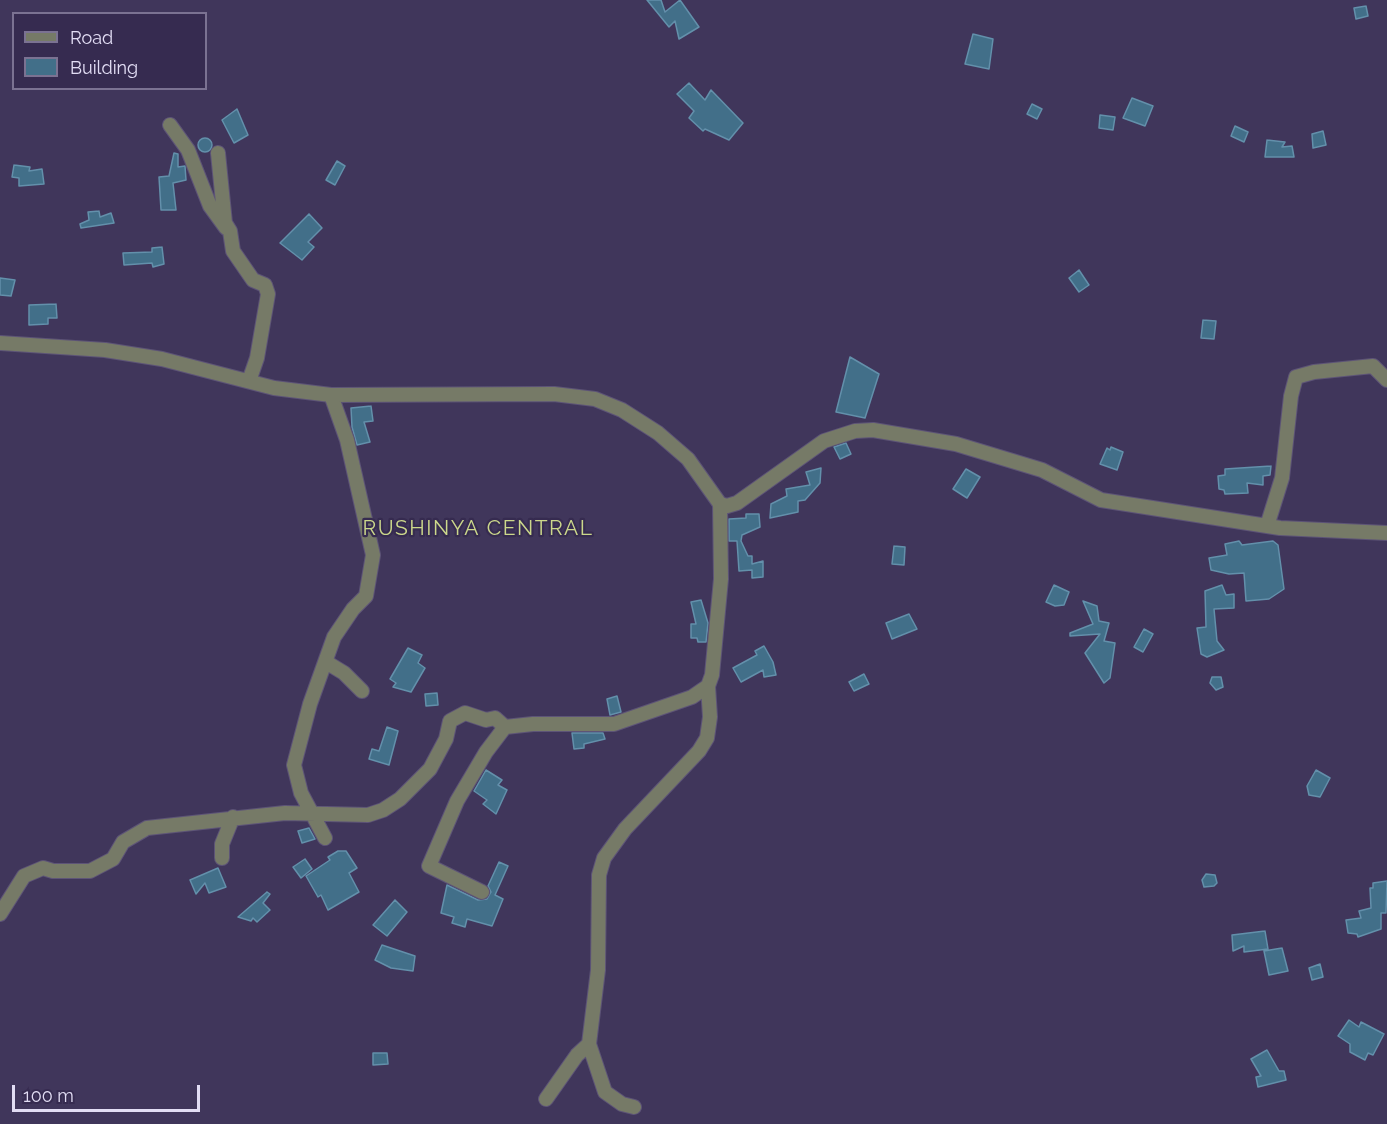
<!DOCTYPE html>
<style>
body{margin:0}
#map{position:relative;width:1387px;height:1124px;overflow:hidden;background:#40365b;font-family:Raleway,sans-serif}
canvas{display:block}
.legend{position:absolute;left:12px;top:12px;width:195px;height:78px;box-sizing:border-box;background:#362b50;border:2px solid #7b7292;margin:0;padding:8px 10px;list-style:none;font-size:18px;color:#e2ddf4}
.legend li{display:flex;align-items:center;gap:12px;height:30px}
.legend b{width:30px;border:2px solid #7b7292}
.scale{position:absolute;left:12px;top:1085px;width:188px;height:27px;box-sizing:border-box;border:3px solid #e2ddf4;border-top:0;padding-left:8px;font-size:18px;line-height:21px;white-space:nowrap;color:#e2ddf4;-webkit-text-stroke:4px #362b50;paint-order:stroke}
</style>
<div id="map">
<canvas width="1387" height="1124"></canvas>
<ul class="legend">
<li><b style="height:8px;background:#767a67"></b>Road</li>
<li><b style="height:16px;background:#426f89"></b>Building</li>
</ul>
<div class="scale">100 m</div>
</div>
<script>
const c = document.querySelector('canvas').getContext('2d');
c.lineJoin = 'round';
function fill(path, color) { c.fillStyle = color; c.fill(path, 'evenodd'); }
const toPath = rows => new Path2D(rows.map(r => 'M' + r).join(''));
function stroke(path, color, width, dash) { c.strokeStyle = color; c.lineWidth = width; c.lineCap = dash ? 'butt' : 'round'; c.setLineDash(dash || []); c.stroke(path); }
function label(font, color, halo, rows, align = 'center') {
  c.font = font + ' Raleway,sans-serif'; c.lineWidth = 4.5; c.setLineDash([]); c.textBaseline = 'middle'; c.strokeStyle = halo; c.fillStyle = color; for (const [text, x, y, turn = 0] of rows) {
    c.save(); c.translate(x, y); c.rotate((+turn || 0) * Math.PI / 180); c.textAlign = isNaN(turn) ? turn : align; if (halo) c.strokeText(text, 0, 0); c.fillText(text, 0, 0); c.restore();
  }
}
const building = toPath([
 [647,0,661,0,665,12,680,0,699,27,679,39,675,21,669,27,647,0],
 [1366,6,1368,16,1356,19,1354,8,1366,6],
 [973,34,993,39,989,69,965,64,973,34],
 [689,83,705,100,711,90,743,123,729,140,705,129,703,131,689,118,694,111,677,94,689,83],
 [1132,98,1153,106,1145,126,1123,118,1132,98],
 [1032,104,1042,109,1037,119,1027,114,1032,104],
 [237,109,248,135,234,143,222,120,237,109],
 [1100,115,1115,117,1113,130,1099,128,1100,115],
 [1235,126,1248,132,1244,142,1231,136,1235,126],
 [1323,131,1326,145,1313,148,1312,134,1323,131],
 '198 145a7 7 0 1 1 14 0a7 7 0 1 1-14 0Z',
 [1267,140,1285,142,1282,147,1292,146,1294,157,1265,157,1267,140],
 [174,153,178,154,178,167,185,166,186,180,173,183,176,210,161,210,159,177,169,176,174,153],
 [337,161,345,166,335,185,326,180,337,161],
 [14,165,30,167,29,171,42,169,44,184,19,186,19,178,12,177,14,165],
 [99,211,100,217,111,213,114,223,81,228,80,224,89,220,88,212,99,211],
 [309,214,322,228,308,242,314,247,302,260,280,243,309,214],
 [162,247,164,264,153,267,152,263,124,265,123,253,152,252,152,248,162,247],
 [1079,270,1089,285,1079,292,1069,278,1079,270],
 [0,278,15,280,11,296,0,295,0,278],
 [56,304,57,318,48,318,48,324,29,325,29,305,56,304],
 [1203,320,1216,321,1214,339,1201,338,1203,320],
 [850,357,879,374,865,418,836,412,850,357],
 [371,406,373,421,364,422,370,442,357,445,352,427,351,408,371,406],
 [846,443,851,454,840,459,834,447,846,443],
 [1111,447,1123,452,1117,470,1100,464,1107,448,1110,450,1111,447],
 [1271,466,1270,475,1263,476,1263,485,1247,483,1248,493,1225,494,1224,490,1219,489,1218,476,1225,475,1225,469,1271,466],
 [821,468,820,483,805,500,798,501,798,512,770,518,771,504,787,496,786,489,810,485,806,472,821,468],
 [966,469,980,477,967,498,953,489,966,469],
 [746,514,759,514,760,527,742,535,741,541,748,556,752,556,752,564,763,561,763,577,752,578,752,570,739,571,737,541,729,541,729,519,746,518,746,514],
 [1239,541,1242,545,1273,541,1278,545,1284,589,1269,599,1246,601,1244,573,1229,574,1211,570,1209,558,1227,555,1225,544,1239,541],
 [894,546,905,547,904,565,892,564,894,546],
 [1054,585,1069,592,1064,605,1055,606,1046,602,1054,585],
 [1222,585,1226,595,1234,594,1234,608,1214,609,1217,641,1224,650,1207,657,1201,654,1197,628,1206,627,1205,591,1222,585],
 [701,600,708,623,706,642,698,642,697,638,691,638,691,624,696,624,691,602,701,600],
 [1083,601,1097,606,1099,621,1109,623,1104,641,1115,643,1110,678,1104,683,1085,653,1100,634,1070,636,1070,633,1093,624,1083,601],
 [909,614,917,629,892,639,886,623,909,614],
 [1144,629,1153,634,1143,652,1134,647,1144,629],
 [764,646,773,662,776,675,764,677,763,670,741,682,733,668,757,655,755,651,764,646],
 [408,648,422,655,418,663,425,668,411,692,393,687,396,683,390,679,408,648],
 [864,674,869,684,854,691,849,682,864,674],
 [1212,677,1221,677,1223,687,1216,690,1210,683,1212,677],
 [437,693,438,705,426,706,425,694,437,693],
 [617,696,621,712,610,715,607,699,617,696],
 [387,727,398,731,389,765,369,759,372,749,379,751,387,727],
 [572,733,603,733,605,739,584,744,584,748,574,749,572,733],
 [486,770,502,780,498,785,507,790,496,814,483,804,487,800,474,791,486,770],
 [1316,770,1330,778,1320,797,1309,795,1307,786,1316,770],
 [309,828,315,839,302,843,298,831,309,828],
 [338,851,346,851,357,868,349,873,359,892,328,910,321,895,318,897,306,876,330,860,328,857,338,851],
 [305,859,312,869,301,878,293,867,305,859],
 [499,862,508,866,495,895,503,899,492,926,467,919,465,927,452,923,454,917,441,913,447,885,478,900,487,899,491,892,488,886,499,862],
 [218,868,226,887,209,893,205,883,196,894,190,880,218,868],
 [1206,874,1215,875,1217,883,1214,886,1204,887,1202,880,1206,874],
 [1387,881,1386,913,1381,913,1381,929,1358,937,1357,934,1348,933,1346,920,1361,918,1359,911,1371,908,1370,888,1373,888,1373,883,1387,881],
 [267,892,270,894,263,903,270,910,257,922,253,918,251,921,238,917,267,892],
 [395,900,407,912,387,936,373,925,395,900],
 [1265,931,1268,949,1244,952,1244,946,1233,951,1232,935,1265,931],
 [382,945,415,956,413,971,391,968,375,960,382,945],
 [1282,948,1288,971,1269,975,1264,951,1282,948],
 [1320,964,1323,977,1312,980,1309,968,1320,964],
 [1349,1020,1359,1027,1361,1022,1384,1034,1373,1055,1368,1053,1365,1060,1350,1052,1350,1044,1338,1036,1349,1020],
 [1267,1050,1279,1071,1284,1071,1286,1080,1258,1087,1256,1077,1261,1076,1251,1059,1267,1050],
 [373,1053,387,1053,388,1064,373,1065,373,1053]
]);
fill(building, '#426f89');
stroke(building, '#6390ab', 1.5);
const minor = toPath([
 [170,125,188,150,210,206,226,228],
 [218,153,225,223,230,231,233,251,253,280,265,285,268,294,257,358,249,381],
 [0,343,105,350,162,359,274,388,331,395,554,394,595,399,622,410,658,433,688,459,720,504,727,506,737,503,824,441,855,431,873,430,956,444,1042,470,1101,500,1280,528,1387,533],
 [1267,526,1282,478,1291,396,1296,377,1314,372,1373,366,1387,380],
 [326,662,344,673,362,691],
 [325,838,301,793,294,765,310,704,334,637,353,609,366,596,373,555,347,440,331,395],
 [222,858,222,844,233,817],
 [482,892,429,866,457,801,486,752,505,727],
 [0,914,24,876,43,868,53,871,90,871,113,859,123,842,147,828,285,813,368,815,383,810,400,799,430,769,446,739,450,721,465,713,486,720,495,718,505,727,533,724,614,724,692,697,708,686,712,675,721,579,720,504],
 [589,1044,605,1092,622,1104,634,1107],
 [546,1099,577,1055,589,1044,598,970,599,875,604,858,625,829,699,751,707,738,710,717,708,686]
]);
stroke(minor, '#5d5477', 16);
stroke(minor, '#767a67', 14);
c.letterSpacing = '1.5px';
label('21px', '#ccd88b', '#362b50', [
 ["RUSHINYA CENTRAL",478,529]
]);
c.letterSpacing = '0px';
</script>
